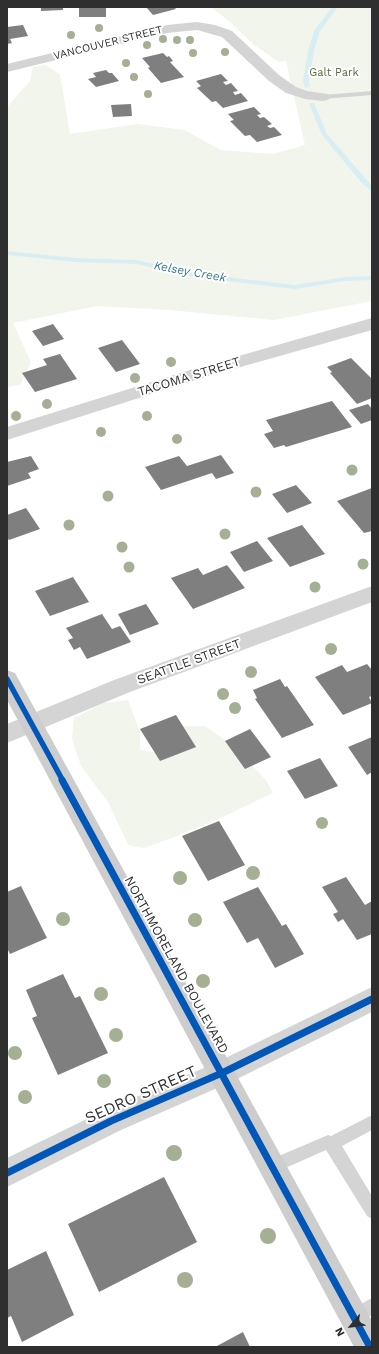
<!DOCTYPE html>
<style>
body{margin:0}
#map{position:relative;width:379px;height:1354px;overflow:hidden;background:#fff;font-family:"Work Sans",sans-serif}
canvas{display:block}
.frame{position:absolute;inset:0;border:8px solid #2f2f2f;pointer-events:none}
.north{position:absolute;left:331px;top:1306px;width:40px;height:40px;-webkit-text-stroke:3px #fff;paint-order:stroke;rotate:242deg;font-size:11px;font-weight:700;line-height:16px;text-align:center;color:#2f2f2f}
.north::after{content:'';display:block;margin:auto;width:14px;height:18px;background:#2f2f2f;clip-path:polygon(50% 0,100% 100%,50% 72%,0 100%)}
</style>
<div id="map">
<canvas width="379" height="1354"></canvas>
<div class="frame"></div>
<div class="north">N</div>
</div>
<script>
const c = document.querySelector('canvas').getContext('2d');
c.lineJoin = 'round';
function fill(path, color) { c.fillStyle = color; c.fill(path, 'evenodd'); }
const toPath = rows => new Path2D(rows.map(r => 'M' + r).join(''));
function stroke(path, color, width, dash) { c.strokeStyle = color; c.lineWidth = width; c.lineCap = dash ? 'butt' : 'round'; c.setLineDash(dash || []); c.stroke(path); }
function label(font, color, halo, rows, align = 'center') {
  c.font = font + ' "Work Sans",sans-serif'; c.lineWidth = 4; c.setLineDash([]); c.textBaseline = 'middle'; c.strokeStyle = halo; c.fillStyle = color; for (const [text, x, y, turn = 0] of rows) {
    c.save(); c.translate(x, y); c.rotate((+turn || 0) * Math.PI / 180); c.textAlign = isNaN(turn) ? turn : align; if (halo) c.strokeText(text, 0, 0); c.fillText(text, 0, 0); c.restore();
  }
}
fill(toPath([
 [211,7,372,7,372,301,274,320,169,310,97,306,13,323,31,362,20,385,7,387,7,107,30,81,33,67,45,65,60,74,70,134,138,124,184,130,221,150,273,154,305,145,286,61,279,62,254,45,230,22],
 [128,700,140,732,140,750,161,753,182,726,205,726,232,745,266,780,273,793,214,821,169,839,144,848,128,845,108,802,81,766,72,739,74,718,104,703]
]), '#f2f5ec');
fill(toPath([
 [332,7,338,7,320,31,314,51,309,81,310,87,305,88,303,81,308,51,314,31,332,7],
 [310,103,314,103,327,134,372,186,372,192,361,182,322,135,309,104,310,103],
 [7,251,76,258,137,260,193,273,295,285,345,277,372,276,372,280,345,281,295,289,193,277,137,264,76,262,7,255,7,251]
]), '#d9eef2');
fill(toPath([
 [41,7,63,7,63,10,41,11],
 [79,7,106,7,106,17,79,17],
 [146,7,174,7,176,9,153,15],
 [23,25,28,36,10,39,12,43,7,44,7,27],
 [163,53,167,57,169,56,173,61,170,62,184,77,161,83,148,68,150,67,142,58],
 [106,70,109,73,112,73,119,81,96,87,88,79,96,77,93,73],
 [221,74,228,81,223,82,226,85,231,83,238,91,233,92,235,95,241,93,248,101,223,108,216,101,212,102,197,88,201,86,196,81],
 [131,104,132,116,113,117,111,105],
 [254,107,261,114,257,115,260,118,264,117,272,124,267,126,270,128,274,127,282,135,257,142,250,135,245,136,230,121,234,120,228,114],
 [53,324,64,339,43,346,32,331],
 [122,340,140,364,116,372,98,348],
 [60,354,77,379,35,392,22,373,47,365,43,359],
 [351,358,372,379,372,398,357,404,330,373,332,372,327,367],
 [332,401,352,427,286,447,284,445,274,448,264,434,273,431,266,420],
 [368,404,372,409,372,420,361,424,349,410],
 [221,455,234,473,216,479,212,473,161,490,145,467,179,456,187,466],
 [31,456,39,469,28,473,31,478,7,486,7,462],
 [296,485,312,503,287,513,272,494],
 [372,488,372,531,364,533,337,501],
 [26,508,40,529,9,540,7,538,7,515],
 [302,525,325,554,290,567,267,538],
 [257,541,273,561,244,572,230,552],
 [227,565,245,588,193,609,171,578,198,568,203,575],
 [73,577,89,602,50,616,35,591],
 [146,604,159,624,130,635,118,614],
 [102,614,112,629,120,626,131,642,87,659,80,647,74,650,68,640,73,638,66,628],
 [367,664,372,670,372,696,369,697,372,703,343,715,315,677,342,665,347,672],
 [280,679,285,687,287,686,314,725,282,738,255,699,257,698,253,690],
 [176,715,196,747,160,761,140,729],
 [250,729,271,757,245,769,225,741],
 [372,737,372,772,367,775,348,747],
 [320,758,338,786,305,799,287,771],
 [219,821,245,865,208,881,182,836],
 [346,877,365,905,372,901,372,934,357,940,343,919,338,922,333,914,338,912,322,887],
 [21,886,47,938,10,954,7,948,7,892],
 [258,887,282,926,286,924,304,954,275,968,258,938,247,943,223,902],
 [63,974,75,998,80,996,108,1053,58,1075,32,1018,37,1016,26,990],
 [164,1177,197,1242,99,1292,68,1224],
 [46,1251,74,1315,22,1342,11,1316,7,1318,7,1270],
 [243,1332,250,1347,215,1347]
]), '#7f7f7f');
fill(toPath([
 [372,91,372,95,323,99,319,97,323,95,372,91],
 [372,1115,372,1130,342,1146,372,1196,372,1219,367,1216,326,1150,272,1174,267,1171,264,1166,267,1161,328,1135,331,1136,372,1115],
 [372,1298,372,1315,354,1325,348,1323,346,1317,348,1311,372,1298]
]), '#d4d4d4');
fill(toPath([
 [197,22,215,25,232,31,279,75,296,87,307,91,328,94,330,97,328,100,323,101,305,99,286,93,269,81,222,37,197,30,167,33,7,72,7,64,167,25,197,22],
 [372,318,372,330,205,377,7,440,7,427,193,369,372,318],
 [372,586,372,602,130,692,7,743,7,724,114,680,372,586],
 [372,987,372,1012,231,1082,121,1130,7,1187,7,1158,101,1112,213,1064,372,987]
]), '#d4d4d4');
fill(toPath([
 [7,670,15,673,372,1321,372,1347,354,1347,7,700,7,670]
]), '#cdcdcd');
stroke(toPath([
 [7,679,63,781]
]), '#0057b8', 5.5);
stroke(toPath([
 [62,780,370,1347],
 [7,1173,111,1121,222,1073,372,999]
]), '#0057b8', 7);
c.fillStyle = '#a5af93';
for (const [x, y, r] of [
 [99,28,4],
 [71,35,4],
 [163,39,4],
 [177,40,4],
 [190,40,4],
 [147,45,4],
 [225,52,4],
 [193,53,4],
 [126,63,4],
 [134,77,4],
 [148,94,4],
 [171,362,5],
 [135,378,5],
 [47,404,5],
 [16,416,5],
 [147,416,5],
 [101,432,5],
 [177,439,5],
 [352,470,5.5],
 [256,492,5.5],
 [108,496,5.5],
 [69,525,5.5],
 [225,534,5.5],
 [122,547,5.5],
 [363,564,5.5],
 [129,567,5.5],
 [315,587,5.5],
 [331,649,6],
 [251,672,6],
 [223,694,6],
 [235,708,6],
 [322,823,6],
 [253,873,7],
 [180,878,7],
 [63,919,7],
 [195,920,7],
 [203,981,7],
 [101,994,7],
 [116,1035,7],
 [15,1053,7],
 [104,1081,7],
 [25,1097,7],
 [174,1153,8],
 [268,1236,8],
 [185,1280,8]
]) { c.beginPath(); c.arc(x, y, r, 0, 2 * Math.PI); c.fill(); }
label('11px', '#2f2f2f', '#fff', [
 ["VANCOUVER STREET",108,43,-14]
]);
label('11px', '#5b6d3b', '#fff', [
 ["Galt Park",334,73]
]);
label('italic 12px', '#387c8d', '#fff', [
 ["Kelsey Creek",190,272,10]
]);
label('13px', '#2f2f2f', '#fff', [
 ["TACOMA STREET",189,377,-17],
 ["SEATTLE STREET",189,662,-20],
 ["NORTHMORELAND BOULEVARD",176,965,61]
]);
label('16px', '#2f2f2f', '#fff', [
 ["SEDRO STREET",141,1095,-24]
]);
</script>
